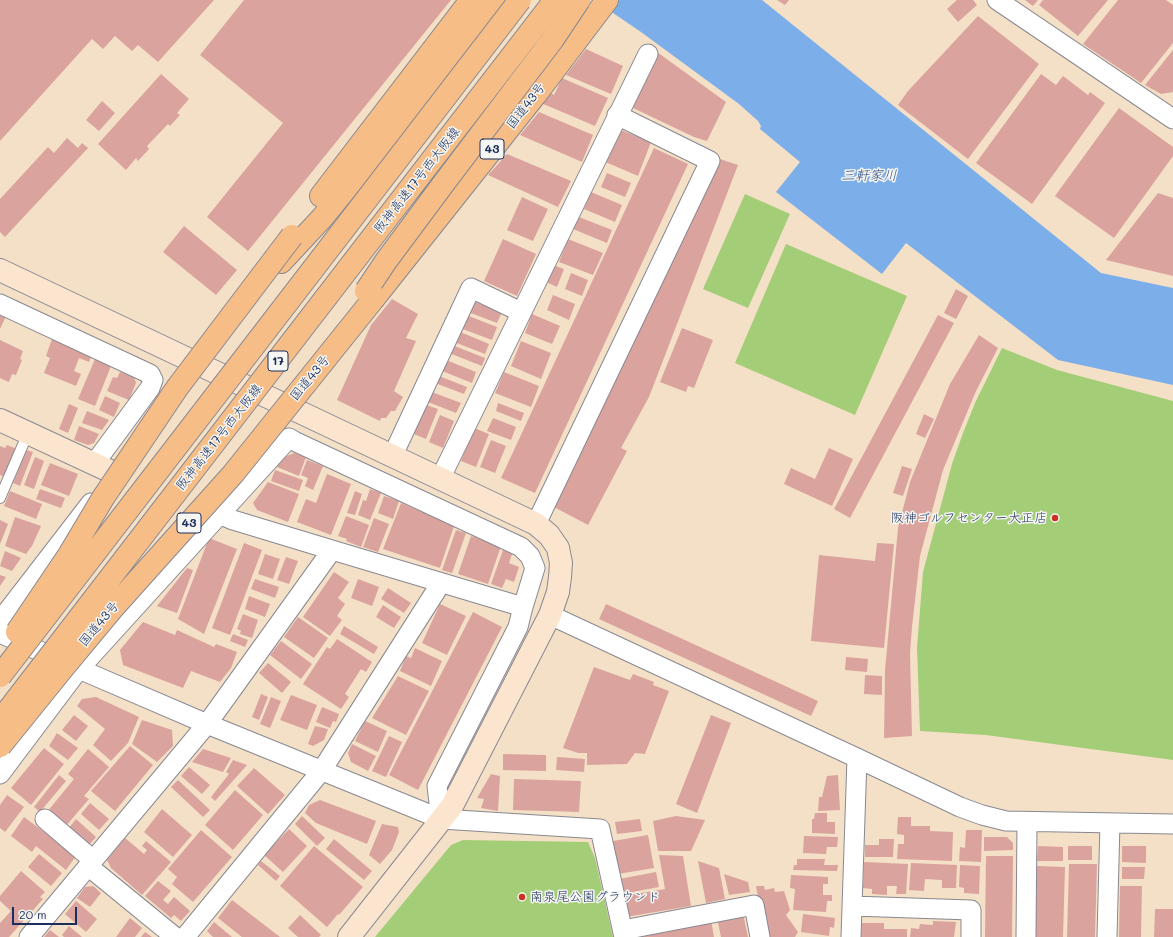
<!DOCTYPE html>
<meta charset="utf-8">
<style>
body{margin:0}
#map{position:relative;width:1173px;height:937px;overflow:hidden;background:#f4e0c6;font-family:Mali,sans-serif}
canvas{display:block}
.scale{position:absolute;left:12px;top:907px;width:65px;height:18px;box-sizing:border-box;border:2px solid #1b2f5e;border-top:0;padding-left:5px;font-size:12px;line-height:14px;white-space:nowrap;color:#1b2f5e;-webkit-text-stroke:3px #f6f6f2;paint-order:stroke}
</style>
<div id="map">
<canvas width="1173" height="937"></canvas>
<div class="scale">20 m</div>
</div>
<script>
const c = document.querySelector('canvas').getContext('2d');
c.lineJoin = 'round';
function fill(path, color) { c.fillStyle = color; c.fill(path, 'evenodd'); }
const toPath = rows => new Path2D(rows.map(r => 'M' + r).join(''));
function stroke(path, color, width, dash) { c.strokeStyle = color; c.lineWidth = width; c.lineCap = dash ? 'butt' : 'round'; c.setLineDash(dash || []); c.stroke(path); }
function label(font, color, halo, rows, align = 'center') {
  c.font = font + ' Mali,"Klee One",sans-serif'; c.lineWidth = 3; c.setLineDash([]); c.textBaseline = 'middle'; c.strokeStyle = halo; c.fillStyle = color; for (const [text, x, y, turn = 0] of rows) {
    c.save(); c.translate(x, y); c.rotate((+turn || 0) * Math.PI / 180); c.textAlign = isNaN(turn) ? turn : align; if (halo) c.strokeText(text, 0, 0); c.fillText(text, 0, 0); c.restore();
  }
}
fill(toPath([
 [745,194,790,214,748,308,703,289],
 [786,244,907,296,855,415,735,363],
 [1002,348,1057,370,1173,401,1173,760,986,735,920,731,917,648,923,572,952,464,963,433,975,403],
 [463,840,588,842,595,858,613,937,375,937,451,845]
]), '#a4cd78');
fill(toPath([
 [594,0,762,0,1101,273,1173,288,1173,385,1058,360,906,243,882,274,776,192,800,162,760,129,761,126,758,121,739,104,641,32]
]), '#7cafe9');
fill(toPath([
 [0,0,214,0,158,62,138,45,132,51,115,36,103,49,92,39,0,141],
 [244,0,451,0,248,251,207,217,283,123,200,55],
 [777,0,789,0,785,5],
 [957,0,973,0,977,5,958,22,947,9],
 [1025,0,1038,0,1033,6],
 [1043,0,1108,0,1078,36,1039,5],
 [1118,0,1166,0,1173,5,1173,43,1141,83,1083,44],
 [978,16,1039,64,968,159,898,105,908,91],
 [586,49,623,66,611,94,566,75],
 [1173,50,1173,92,1161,94,1145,85],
 [657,52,726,102,707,141,694,137,631,107],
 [161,74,189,99,177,113,180,115,170,126,168,124,147,146,149,149,138,161,136,158,126,170,98,144],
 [1041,74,1056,85,1063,76,1088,95,1090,92,1105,103,1032,204,976,163],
 [562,78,608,98,595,126,541,103,549,92,554,95],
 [102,101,115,113,99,131,86,120],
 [1119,108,1173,147,1173,156,1114,238,1055,196],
 [539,112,593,135,582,162,520,135],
 [616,128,651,142,638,176,603,161],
 [67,138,78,148,82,143,88,148,5,237,0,232,0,199,48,147,54,153],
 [654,148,688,164,535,493,501,478],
 [507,154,571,181,558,207,488,175],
 [720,159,738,165,649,397,621,448,627,451,588,525,552,506],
 [607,173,631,183,625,197,601,187],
 [591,192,622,205,615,222,584,209],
 [1158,193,1173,198,1173,276,1106,260],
 [522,197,548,209,533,241,507,230],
 [579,217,612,230,607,243,573,229],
 [184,226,237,270,216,295,163,252],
 [503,239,536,254,517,296,484,281],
 [568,239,603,253,593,275,559,262],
 [553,265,564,269,557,287,546,282],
 [571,273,588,280,582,296,565,289],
 [956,289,968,296,956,319,944,313],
 [553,295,575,304,569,320,547,310],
 [392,299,418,314,406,338,416,341,394,391,403,397,395,411,391,411,386,418,381,418,380,421,337,400,371,325],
 [472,301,502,312,497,323,468,312],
 [0,314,6,316,0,329],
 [532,314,560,326,552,344,525,333],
 [466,315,497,327,492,340,460,328],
 [938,315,954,323,850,518,834,509],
 [682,328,713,340,694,388,688,386,686,392,660,382],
 [458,331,489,344,485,354,454,342],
 [979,335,998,348,976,391,943,470,920,556,912,627,910,653,912,736,884,738,885,670,898,528,910,482,950,384],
 [52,339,92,354,89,362,79,358,74,371,81,374,76,386,44,373,50,358,46,356],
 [0,340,23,351,20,359,22,360,16,375,12,374,9,382,0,378],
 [521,341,551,353,541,379,511,366],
 [452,345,485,358,482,366,449,353],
 [95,359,111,366,95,406,78,399],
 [446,360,476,372,472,383,442,371],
 [120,372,134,377,136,383,129,400,107,391,113,377,117,378],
 [504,372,539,386,531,407,495,393],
 [439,376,467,387,464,394,435,383],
 [432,392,461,403,456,413,428,402],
 [105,396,120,403,114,417,99,410],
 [498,403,524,413,521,421,496,411],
 [69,404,78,408,68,433,59,429],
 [426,405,438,409,426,439,414,434],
 [87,411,109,420,102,430,82,423],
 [924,414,934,419,925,438,916,434],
 [440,415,454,421,443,448,429,442],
 [493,418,516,427,511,440,487,431],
 [79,426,99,434,94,443,88,445,74,440],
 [474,428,489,434,476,467,461,461],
 [491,440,506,446,495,473,480,467],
 [7,445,17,449,5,477,0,475,0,446,5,448],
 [829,448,853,459,832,506,784,484,791,468,815,479],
 [26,450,33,452,20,486,13,483],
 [294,453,306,457,299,476,277,467,280,459],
 [35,457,44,461,34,489,24,485],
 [307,460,323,466,313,490,305,486,308,478,301,475],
 [50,463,78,474,69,496,41,485],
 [902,466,912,469,903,496,893,493],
 [275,470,303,480,299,491,271,481],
 [327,474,351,484,331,535,297,522,306,499,316,503],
 [268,482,299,494,288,522,257,510,253,503],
 [40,489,65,498,61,508,36,499],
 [370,489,381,493,370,520,358,515,363,500,366,501],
 [10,491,42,504,36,519,4,506],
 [355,491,362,494,355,515,347,513],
 [384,496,399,501,393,519,378,513],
 [401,503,454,526,440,568,383,549],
 [346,516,369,525,361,547,346,541,347,539,338,536],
 [15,517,41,526,32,546,26,554,5,546],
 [374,518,389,524,378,552,363,547],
 [0,520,8,524,0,544],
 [456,530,466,533,452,573,442,570],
 [471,536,501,546,488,584,458,574],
 [209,538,237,549,204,634,178,619],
 [244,543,262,550,230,635,212,628],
 [877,543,894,544,884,648,811,641,819,555,875,561],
 [503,550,512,554,509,563,519,567,514,582,506,579,502,588,491,584],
 [5,551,21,558,12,571,0,566],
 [265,554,280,559,273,579,258,574],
 [286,557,298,561,289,584,277,580],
 [187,568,193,570,177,613,157,606],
 [334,572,349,582,338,598,345,604,337,616,342,620,330,636,303,617],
 [0,575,6,577,0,586],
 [255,579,279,587,275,598,251,589],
 [358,579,379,587,372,606,351,598],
 [388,588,411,603,404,613,381,599],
 [249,596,270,604,265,617,245,609],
 [440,604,466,616,447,655,422,643],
 [606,604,818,701,811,716,599,619],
 [383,605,401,617,394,628,376,617],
 [473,612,502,627,418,790,389,775],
 [243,614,258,620,252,638,240,634,241,631,237,629],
 [298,617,328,638,314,658,284,637],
 [143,622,175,635,177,630,214,647,216,644,237,652,231,668,220,682,191,671,183,688,123,665,120,650],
 [344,626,378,647,374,654,340,634],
 [233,634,248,640,245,647,230,641],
 [337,639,372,662,366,672,361,669,345,694,349,697,341,709,303,684,327,647,330,649],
 [281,641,312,664,301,679,270,655],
 [415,648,442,661,431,686,400,671,406,656,411,658],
 [846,657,868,659,867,672,845,670],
 [268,663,291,682,282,693,259,673],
 [594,667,630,680,633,674,654,682,653,685,669,691,645,754,635,753,627,764,587,765,587,753,578,753,563,748],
 [865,675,882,676,882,695,864,694],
 [398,676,429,691,406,735,372,718],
 [261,694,268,697,259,720,252,717],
 [291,695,317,705,307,730,280,720],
 [96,697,139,717,128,743,111,761,93,745,105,729,77,706,82,699],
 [271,697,281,701,270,728,260,724],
 [322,707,339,714,336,722,333,721,330,728,316,722],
 [74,715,88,726,76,741,62,730],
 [711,715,731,723,697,813,676,804],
 [142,720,172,730,173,746,157,762,132,744],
 [365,721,387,731,378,752,355,741],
 [315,726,328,729,324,740,313,746,308,744],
 [57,733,78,748,68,760,49,746],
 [389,736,402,742,386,777,372,771],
 [352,744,376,756,368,771,351,762,348,753],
 [130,746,153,765,115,811,91,791],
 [44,748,64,764,31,805,11,788],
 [88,749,109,767,84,796,89,799,65,827,47,812,74,779,68,774],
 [203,749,231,758,223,772,192,762],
 [503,754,546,755,546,771,503,770],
 [557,757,585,759,584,772,556,770],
 [233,760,247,765,215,801,211,797,229,774,226,772],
 [189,767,210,785,202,794,181,776],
 [254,768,285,795,268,814,237,786],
 [491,774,500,776,498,811,481,808,484,799,477,798],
 [59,775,66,781,40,812,34,807],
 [838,775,840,810,818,811,819,797,822,797,827,776],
 [514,779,581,781,579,812,513,810],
 [178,780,210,810,203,817,171,787],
 [235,790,263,815,233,850,205,825],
 [7,795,24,807,5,832,0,828,0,805],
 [320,800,376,821,367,844,316,823,305,813,309,805],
 [90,803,109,819,99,830,81,814],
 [162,809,192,835,173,857,144,832],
 [815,813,827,813,827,822,835,822,835,834,812,833,812,819,814,819],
 [302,816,325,838,317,846,295,824],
 [676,816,705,820,691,851,658,851,653,821],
 [24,817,76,856,66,870,36,846,32,852,11,836],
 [898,817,911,817,911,826,930,826,930,831,953,832,952,861,897,859,898,844,904,844,904,835,897,834],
 [76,819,96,837,87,847,68,829],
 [640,819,642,831,617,834,615,822],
 [382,824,398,827,399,832,392,850,380,864,369,855],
 [289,829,307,846,283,872,264,855],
 [201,830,232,857,193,902,172,884,177,877,168,869],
 [966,830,982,830,981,862,959,861,960,847,965,848],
 [648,835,654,868,618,874,613,841],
 [804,836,838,837,837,847,827,847,826,854,803,853],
 [984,837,1007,837,1013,843,1013,850,984,851],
 [125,838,144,854,147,850,142,846,146,841,171,862,142,895,111,868,107,860],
 [334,839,372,871,364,880,326,849],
 [879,839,894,839,893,857,865,857,865,845,879,845],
 [314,846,363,887,339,915,338,914,327,927,280,886],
 [1038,846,1063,847,1063,861,1037,861],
 [1068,846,1092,846,1092,860,1068,860],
 [1122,846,1146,846,1146,863,1122,862],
 [39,854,62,873,51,886,28,867],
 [659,855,683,856,691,906,626,917,623,896,665,889],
 [986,856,1013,856,1012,937,985,937],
 [797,859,825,859,824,865,838,865,837,871,793,870,794,865,797,865],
 [261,861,280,876,276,881,258,865],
 [698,861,719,868,725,899,706,903],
 [864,862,908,864,906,894,896,894,897,886,887,886,887,895,872,894,872,889,863,888],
 [911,863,957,865,956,888,942,888,942,880,925,879,924,891,909,890],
 [1069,864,1097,864,1095,937,1067,937],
 [960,865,980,866,979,894,964,893,964,888,959,887],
 [1036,866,1065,867,1063,937,1034,937],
 [1122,867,1145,867,1144,879,1122,879],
 [21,871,45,892,40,897,43,899,9,937,0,937,0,923,11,911,0,901,0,896],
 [656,872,659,887,622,894,619,879],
 [724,874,748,882,750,892,729,895],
 [791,875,828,877,828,884,823,884,823,895,832,895,832,901,827,901,826,912,793,910,795,889,790,888],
 [158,881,171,891,163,900,168,904,174,897,190,911,181,921,174,915,171,918,145,896],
 [93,886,101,893,90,907,77,898,85,887],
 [756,886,764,886,765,890,774,888,775,892,784,891,790,910,786,915,798,932,795,937,765,937],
 [1120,886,1142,886,1141,937,1119,937],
 [232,900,280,937,242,937,218,918],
 [76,901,97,919,86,932,65,914],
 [1155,909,1173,909,1173,937,1154,937],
 [739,914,744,918,748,937,721,937,717,918],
 [803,914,835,918,834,928,830,927,829,936,801,932],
 [300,915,321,935,319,937,298,937,288,928],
 [130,918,142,928,135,937,116,937],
 [711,920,714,937,631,937],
 [933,921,956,922,954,937,910,937,911,928,919,929,920,924,933,925],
 [214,922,232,937,213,937,207,931],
 [862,923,884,923,884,929,907,929,907,937,861,937],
 [69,926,82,937,64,937,62,935],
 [50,930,59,937,44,937],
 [145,932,152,937,141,937]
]), '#dba39e');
const lane = toPath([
 [0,498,28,433]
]);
const street = toPath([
 [997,0,1173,119],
 [0,304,150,374,153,380,150,388,94,464],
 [392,457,471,288,521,312],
 [440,479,648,54],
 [219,514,233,520,332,550,523,607],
 [536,524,710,161,617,115],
 [550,615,857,758,960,807,982,815,1006,821,1173,824],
 [0,621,91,503],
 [0,633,79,669,207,724,441,819,600,829,624,937],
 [0,774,79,669,289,438,294,441,521,547,530,556,535,568,523,607,518,627,437,786,441,819],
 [45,819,93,860],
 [88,866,175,937],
 [852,906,971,910,971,937],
 [623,930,754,905,760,937],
 [29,937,207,724,332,550],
 [185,937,322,770,441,583],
 [851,937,857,758],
 [1026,937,1027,822],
 [1107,937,1110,823]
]);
const secondary = toPath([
 [0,270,536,524,549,535,558,548,561,563,560,577,558,592,550,615,452,806,349,937],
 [0,420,114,473]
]);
const highway = toPath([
 [321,196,471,0],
 [281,262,322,218,384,142,496,0],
 [375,297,536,94,607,0]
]);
stroke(lane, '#888892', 12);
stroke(street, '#888892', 21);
stroke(secondary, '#888892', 24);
stroke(highway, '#888892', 24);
stroke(lane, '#fff', 10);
stroke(street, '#fff', 19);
stroke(secondary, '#fbe5cf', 22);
stroke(highway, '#f6be86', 22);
const highwayBridge = toPath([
 [366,291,386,261,444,183,553,39,579,0],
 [17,632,69,555,103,498,177,388,292,236],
 [0,676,520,0],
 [0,721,555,0],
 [0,746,63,668,112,609,233,474,375,297]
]);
stroke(highwayBridge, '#888892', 24, []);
stroke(highwayBridge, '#f6be86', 22);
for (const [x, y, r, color] of [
 [1055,518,4,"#c8321e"],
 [522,897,4,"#c8321e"]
]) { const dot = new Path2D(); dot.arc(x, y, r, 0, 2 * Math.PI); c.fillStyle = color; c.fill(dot); stroke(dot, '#f6f6f2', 1.5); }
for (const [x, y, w] of [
 [492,149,24],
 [278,361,20],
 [189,523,24]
]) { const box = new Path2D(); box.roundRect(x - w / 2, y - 10, w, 20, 3); c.fillStyle = '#f6f6f2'; c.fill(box); stroke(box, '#1b2f5e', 1); }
label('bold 12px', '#1b2f5e', null, [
 ["43",492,149],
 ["17",278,361],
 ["43",189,523]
]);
label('13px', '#1b2f5e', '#f6f6f2', [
 ["国道43号",526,106,-52],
 ["阪神高速17号西大阪線",417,180,-52],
 ["国道43号",310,378,-51],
 ["阪神高速17号西大阪線",219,437,-52],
 ["国道43号",99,624,-50]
]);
label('13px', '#1b2f5e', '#f6f6f2', [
 ["阪神ゴルフセンター大正店",1047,518],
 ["南泉尾公園グラウンド",530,897,"left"]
], 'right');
label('italic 14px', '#385588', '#f6f6f2', [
 ["三軒家川",869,176]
]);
</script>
